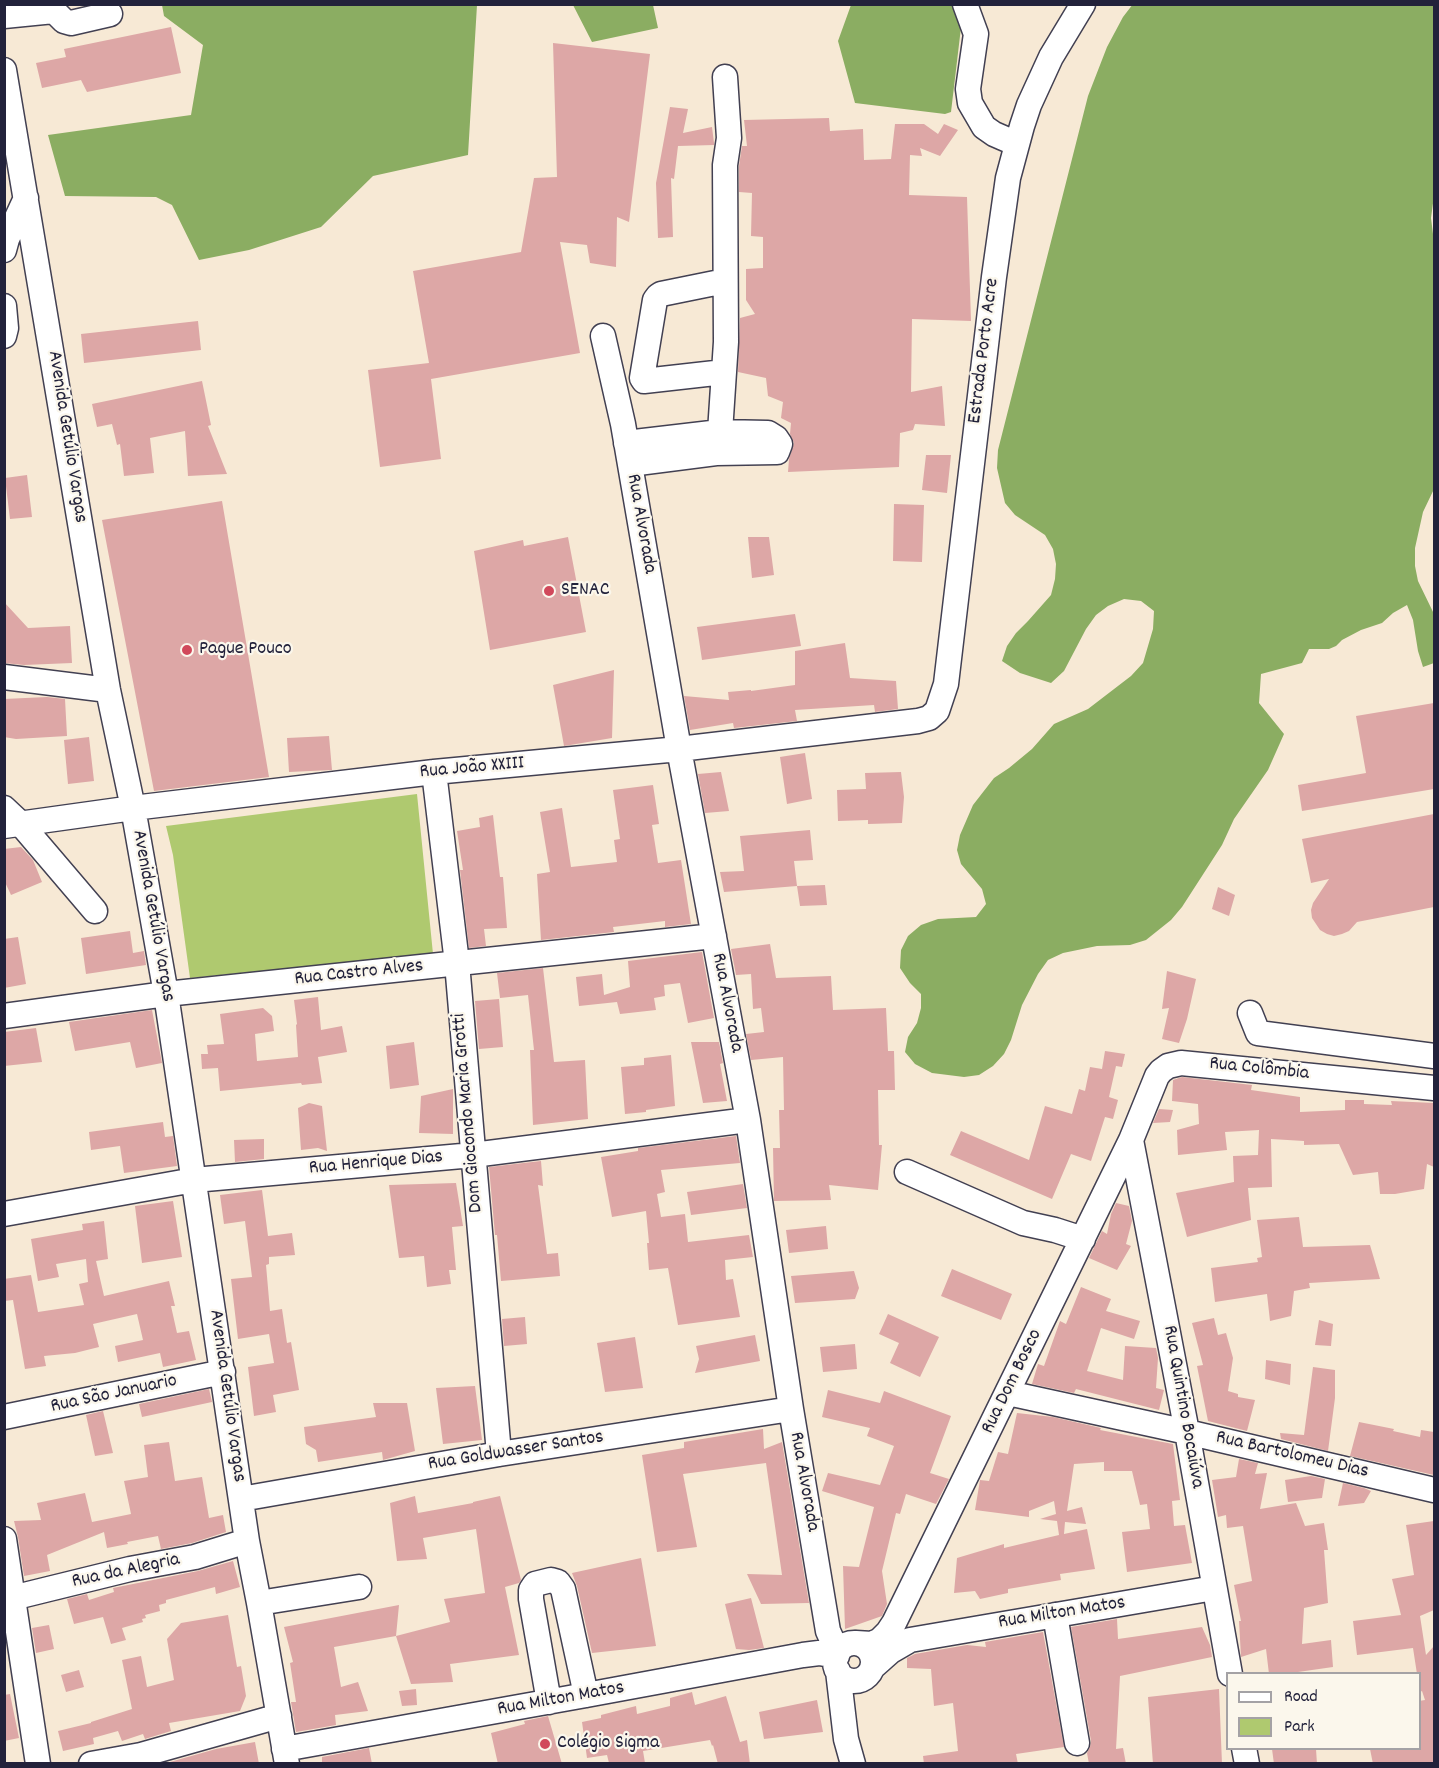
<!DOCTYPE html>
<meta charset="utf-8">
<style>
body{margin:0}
#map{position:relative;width:1439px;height:1768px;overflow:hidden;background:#f7e9d5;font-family:Dekko,sans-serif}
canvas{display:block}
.frame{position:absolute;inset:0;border:6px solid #22223b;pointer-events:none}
.legend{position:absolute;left:1226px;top:1672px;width:195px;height:78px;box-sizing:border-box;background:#fbf7ec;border:2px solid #a4a2a5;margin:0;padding:8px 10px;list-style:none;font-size:18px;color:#22223b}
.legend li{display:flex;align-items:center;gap:12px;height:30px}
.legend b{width:30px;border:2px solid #a4a2a5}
</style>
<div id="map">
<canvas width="1439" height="1768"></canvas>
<div class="frame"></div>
<ul class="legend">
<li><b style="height:8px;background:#fff"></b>Road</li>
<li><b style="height:16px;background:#afc96f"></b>Park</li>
</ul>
</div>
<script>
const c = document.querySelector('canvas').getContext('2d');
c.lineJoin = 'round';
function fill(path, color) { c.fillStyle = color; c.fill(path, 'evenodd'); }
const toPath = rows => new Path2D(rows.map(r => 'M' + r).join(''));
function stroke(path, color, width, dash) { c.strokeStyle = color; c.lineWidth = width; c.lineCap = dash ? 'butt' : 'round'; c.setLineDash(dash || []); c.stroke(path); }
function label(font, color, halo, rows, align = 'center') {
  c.font = font + ' Dekko,sans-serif'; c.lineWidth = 4.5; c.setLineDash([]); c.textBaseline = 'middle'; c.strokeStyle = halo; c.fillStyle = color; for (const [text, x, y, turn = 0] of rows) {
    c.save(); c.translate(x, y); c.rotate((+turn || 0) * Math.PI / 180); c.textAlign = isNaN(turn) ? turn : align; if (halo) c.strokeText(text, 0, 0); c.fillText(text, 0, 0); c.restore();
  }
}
fill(toPath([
 [417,794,433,954,190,978,173,855,166,826]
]), '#afc96f');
fill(toPath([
 [1133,4,1434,5,1434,196,1431,218,1434,242,1434,489,1423,512,1415,548,1415,566,1418,581,1434,614,1434,663,1423,667,1418,651,1413,620,1407,605,1393,613,1382,623,1361,630,1342,640,1336,646,1329,649,1309,649,1302,663,1261,674,1259,703,1284,734,1268,770,1234,819,1222,845,1182,907,1171,920,1146,940,1130,945,1097,946,1063,953,1048,960,1038,974,1022,1005,1011,1040,1004,1054,993,1066,979,1075,964,1077,932,1073,915,1064,905,1052,908,1037,917,1023,921,1008,921,994,910,983,900,968,901,950,908,936,921,925,938,919,976,917,986,904,982,889,961,864,957,850,960,835,973,805,994,778,1009,768,1032,749,1054,724,1088,709,1131,676,1143,663,1153,629,1154,611,1141,601,1124,599,1108,606,1096,615,1086,629,1064,671,1051,683,1020,673,1002,661,1007,646,1016,633,1028,621,1051,595,1055,579,1056,564,1053,549,1045,535,1015,515,1005,503,997,468,998,450,1088,96,1107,47,1123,17],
 [162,5,477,5,468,155,373,176,321,227,249,250,199,260,172,205,156,197,65,196,48,135,191,115,203,45,164,16],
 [573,5,653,5,658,28,592,42],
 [851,5,958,5,962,19,951,112,945,114,855,103,838,41]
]), '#8bad62');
fill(toPath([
 [171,27,181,73,87,92,81,80,42,88,36,63,66,57,64,49],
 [553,43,650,54,629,222,617,217,616,267,590,263,587,245,560,242,580,353,431,379,441,459,380,467,368,370,429,363,413,271,521,252,534,178,557,177],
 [670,107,688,109,683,133,712,127,714,143,714,145,678,146,674,179,671,178,673,237,658,238,656,183],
 [829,118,830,131,863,129,864,160,891,159,895,124,924,124,938,134,944,124,958,130,940,156,920,148,922,156,910,155,909,195,967,197,971,321,912,319,911,392,942,386,945,426,915,424,913,430,900,433,899,467,788,472,789,459,794,443,790,434,791,423,781,418,783,402,768,396,766,378,738,372,740,318,755,314,746,300,746,269,763,268,763,237,751,236,752,193,739,192,739,166,742,146,747,146,744,120],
 [198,321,201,350,84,363,81,334],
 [202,381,211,425,208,426,227,474,188,476,185,431,150,438,154,473,124,476,120,444,117,445,112,424,97,427,92,404],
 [926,455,951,455,947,493,922,490],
 [27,475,32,517,10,519,5,478],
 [222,501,269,777,154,791,102,520],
 [894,504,924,505,922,562,893,561],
 [568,537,586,632,490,650,474,551,523,540,524,546],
 [748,537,769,537,774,575,752,578],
 [4,602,28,628,70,626,72,663,24,665,4,663],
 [795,614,801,646,702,660,697,627],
 [845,643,850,678,896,681,898,709,875,712,874,705,795,710,797,721,734,728,733,723,690,730,684,696,729,700,728,692,751,690,751,691,795,685,795,651],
 [614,670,612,738,564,746,553,685],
 [47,697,65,699,67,736,16,739,4,737,4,699],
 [1434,703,1434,789,1302,811,1298,785,1366,773,1356,716],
 [329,736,332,770,289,772,287,738],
 [89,737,94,781,68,784,64,740],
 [805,753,812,799,787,804,780,757],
 [721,772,729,811,705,813,698,774],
 [901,772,904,797,902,823,868,824,868,820,838,821,837,790,866,789,865,773],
 [653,785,659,824,652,825,658,863,681,860,691,924,665,927,665,921,613,927,614,932,541,940,537,874,550,872,540,812,562,808,571,867,617,862,614,840,620,839,613,790],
 [1434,814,1434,907,1357,922,1349,931,1342,934,1334,936,1327,934,1320,930,1312,918,1311,910,1313,903,1329,879,1311,883,1302,839],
 [493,815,500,877,503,877,507,928,484,929,486,946,469,948,460,870,463,870,457,831,480,827,479,818],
 [810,830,813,860,794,861,797,886,724,892,720,872,744,871,740,836],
 [21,847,33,860,42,882,11,895,4,880,4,849],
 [825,885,827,905,800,906,797,886],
 [1218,887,1235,895,1229,916,1212,909],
 [130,931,133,953,144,951,146,965,86,974,81,938],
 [18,937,26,984,4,988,4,939],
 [770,944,776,978,831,976,833,1010,886,1008,888,1051,894,1051,895,1090,878,1090,879,1145,882,1145,878,1190,829,1185,831,1200,774,1201,773,1148,780,1148,779,1110,784,1110,783,1057,751,1060,746,1034,764,1032,761,1008,753,1009,751,974,736,975,731,949],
 [702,952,714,1018,688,1023,680,983,664,985,665,996,654,998,656,1010,620,1014,617,1002,579,1006,576,977,602,974,604,995,630,987,628,961],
 [543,968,554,1062,585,1060,588,1119,533,1125,530,1050,534,1050,528,995,500,998,497,973],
 [1167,971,1196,979,1187,1019,1179,1043,1162,1039,1169,1008,1162,1009],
 [318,997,321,1030,342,1026,347,1052,318,1057,322,1083,302,1085,301,1083,220,1091,218,1068,202,1069,201,1054,208,1054,207,1045,224,1044,220,1014,263,1008,272,1016,274,1031,255,1034,257,1061,298,1057,296,1025,297,1024,294,1000],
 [499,999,503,1047,479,1049,475,1001],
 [152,1010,162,1063,136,1068,130,1042,75,1051,69,1022],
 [36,1028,42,1062,4,1066,4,1032],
 [414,1042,419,1085,390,1089,386,1046],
 [691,1042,719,1042,723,1063,720,1064,727,1101,703,1103],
 [1105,1051,1125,1054,1122,1067,1116,1066,1109,1097,1118,1100,1113,1119,1105,1117,1091,1161,1071,1154,1052,1199,950,1155,961,1131,1029,1160,1045,1106,1072,1114,1079,1089,1085,1091,1090,1067,1102,1069],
 [671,1055,675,1106,646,1110,646,1112,625,1114,621,1067,644,1065,644,1058],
 [1182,1077,1252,1085,1251,1090,1300,1097,1300,1112,1345,1110,1345,1100,1364,1100,1364,1104,1392,1105,1391,1101,1434,1103,1434,1167,1427,1164,1424,1189,1395,1194,1380,1194,1378,1172,1353,1175,1339,1144,1304,1145,1304,1141,1271,1139,1272,1187,1248,1188,1251,1220,1187,1237,1176,1193,1234,1182,1233,1156,1258,1155,1259,1130,1225,1132,1227,1150,1178,1155,1177,1130,1199,1124,1198,1104,1172,1101,1173,1080],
 [453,1089,453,1134,419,1133,421,1096],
 [309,1103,322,1106,327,1151,318,1148,301,1150,298,1108],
 [1159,1109,1173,1110,1170,1122,1153,1123],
 [163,1122,165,1137,173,1136,177,1166,124,1173,120,1146,91,1150,89,1132],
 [736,1136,740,1163,661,1170,665,1192,657,1194,661,1217,685,1214,688,1242,749,1235,753,1257,725,1260,726,1280,733,1279,740,1317,678,1325,668,1268,649,1270,647,1243,649,1243,646,1211,612,1217,601,1157,638,1151,638,1148],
 [264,1139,264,1159,235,1162,234,1140],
 [541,1161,543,1186,538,1185,547,1254,558,1253,560,1276,501,1281,497,1235,495,1235,489,1167],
 [456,1183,463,1226,452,1227,456,1270,449,1270,451,1284,427,1287,424,1256,399,1258,389,1185],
 [743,1184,747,1208,691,1215,687,1192],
 [262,1190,268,1236,292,1233,295,1255,269,1257,269,1264,266,1265,270,1311,282,1309,287,1343,291,1342,299,1390,273,1395,276,1412,254,1416,248,1367,274,1363,269,1334,238,1339,231,1279,252,1277,245,1221,224,1224,220,1195],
 [173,1201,182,1257,142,1263,135,1206],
 [1116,1203,1129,1206,1132,1221,1126,1244,1131,1246,1117,1270,1089,1258,1102,1231,1107,1234,1111,1214],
 [1299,1217,1303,1247,1370,1245,1380,1279,1309,1283,1310,1288,1294,1291,1291,1316,1270,1321,1267,1294,1215,1302,1211,1268,1258,1262,1257,1258,1262,1257,1257,1220],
 [104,1221,108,1259,96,1261,104,1296,169,1281,175,1306,171,1306,177,1333,189,1331,196,1360,163,1367,160,1353,118,1362,115,1346,143,1340,137,1314,93,1324,99,1347,75,1353,44,1356,46,1366,25,1369,13,1300,4,1301,4,1279,31,1275,38,1312,84,1305,79,1284,88,1282,86,1259,56,1264,59,1277,38,1281,31,1239,83,1230,82,1224],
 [826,1226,828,1249,789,1253,786,1230],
 [952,1269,1012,1294,1001,1320,941,1296],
 [854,1271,859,1288,855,1299,795,1303,791,1276],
 [1081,1287,1111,1299,1106,1311,1140,1321,1134,1339,1101,1328,1087,1371,1123,1380,1125,1346,1156,1348,1158,1358,1156,1388,1164,1390,1159,1410,1076,1389,1074,1393,1032,1384,1038,1364,1044,1366,1060,1321,1066,1324],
 [888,1314,939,1337,920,1377,890,1363,899,1343,879,1334],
 [525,1317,527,1344,504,1346,502,1319],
 [1214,1318,1218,1335,1226,1333,1233,1358,1228,1391,1238,1394,1238,1397,1255,1400,1247,1431,1208,1421,1197,1366,1203,1365,1192,1323],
 [1319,1320,1333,1324,1331,1346,1315,1345],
 [755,1335,760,1361,695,1373,699,1359,696,1346],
 [635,1337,643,1388,605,1392,597,1343],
 [855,1344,857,1369,823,1372,820,1347],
 [1266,1360,1291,1364,1290,1385,1265,1379],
 [1313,1367,1335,1370,1335,1398,1328,1451,1281,1439,1280,1433,1304,1435],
 [475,1386,482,1440,443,1444,436,1388],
 [209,1389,212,1402,142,1417,139,1404],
 [828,1390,880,1403,884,1391,951,1416,930,1473,949,1479,936,1504,906,1494,900,1514,896,1513,882,1571,887,1604,882,1616,845,1629,843,1566,859,1567,874,1507,822,1491,828,1473,880,1485,894,1446,867,1436,870,1428,822,1417],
 [373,1403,407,1403,415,1451,383,1460,382,1452,318,1462,316,1450,306,1444,304,1427,376,1417],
 [103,1411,113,1453,95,1456,86,1415],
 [1017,1413,1053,1417,1101,1428,1100,1430,1173,1444,1180,1500,1172,1501,1174,1526,1185,1525,1192,1563,1127,1572,1122,1532,1150,1529,1147,1504,1140,1505,1132,1471,1104,1471,1104,1462,1074,1464,1067,1511,1082,1507,1086,1524,1065,1522,1064,1534,1087,1529,1095,1569,1060,1574,1061,1580,1008,1589,1008,1593,980,1599,975,1591,954,1593,957,1558,1004,1544,1004,1548,1059,1535,1057,1521,1040,1519,1056,1514,1054,1501,1029,1511,1029,1517,975,1510,980,1480,989,1481,998,1452,1008,1454],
 [1359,1422,1394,1429,1393,1431,1420,1437,1421,1430,1434,1432,1434,1475,1350,1456],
 [763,1429,764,1449,782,1442,809,1603,761,1604,747,1574,782,1575,766,1463,683,1474,697,1547,657,1552,642,1455,684,1448,684,1442],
 [169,1442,175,1481,202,1477,209,1518,223,1515,226,1532,192,1543,161,1549,158,1536,127,1542,128,1544,107,1548,104,1532,47,1555,50,1571,24,1576,18,1537,14,1521,41,1520,37,1503,85,1493,92,1522,131,1514,124,1481,148,1477,144,1445],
 [1239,1459,1258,1463,1255,1474,1267,1473,1260,1509,1296,1503,1305,1526,1324,1523,1328,1550,1324,1550,1328,1603,1304,1608,1302,1644,1331,1640,1333,1667,1284,1674,1269,1674,1266,1649,1241,1657,1239,1621,1241,1621,1234,1585,1252,1581,1243,1526,1227,1528,1226,1515,1218,1517,1212,1480,1236,1477],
 [1311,1476,1325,1479,1322,1498,1288,1502,1285,1480],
 [1343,1483,1364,1488,1371,1491,1364,1503,1338,1506],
 [415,1496,418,1513,473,1503,473,1502,500,1496,521,1580,519,1583,505,1587,519,1655,450,1664,453,1682,411,1684,396,1636,450,1622,444,1599,485,1593,476,1529,423,1538,427,1559,397,1561,390,1503],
 [1434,1521,1434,1610,1420,1616,1426,1655,1434,1646,1434,1764,1373,1764,1370,1749,1419,1749,1419,1701,1425,1700,1422,1691,1420,1692,1419,1674,1417,1674,1413,1648,1357,1655,1353,1621,1401,1615,1392,1579,1414,1575,1406,1525],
 [641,1558,656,1646,592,1653,577,1586,572,1573],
 [233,1561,240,1587,216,1594,215,1587,166,1600,166,1603,159,1605,160,1611,145,1615,146,1618,142,1619,143,1622,122,1628,126,1640,111,1644,103,1617,74,1624,67,1599,87,1594,89,1600,114,1592,113,1588,198,1571],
 [751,1598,764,1648,749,1650,736,1649,725,1604],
 [399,1605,396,1636,334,1647,341,1687,358,1682,368,1711,335,1715,336,1725,296,1732,291,1702,296,1702,290,1663,293,1662,284,1627],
 [228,1615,237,1667,241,1666,246,1696,240,1711,169,1723,171,1731,145,1739,143,1734,122,1741,118,1731,93,1738,94,1744,63,1751,58,1731,91,1723,91,1722,132,1709,122,1660,141,1656,147,1687,174,1680,167,1639,181,1623],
 [1117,1619,1118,1639,1202,1627,1210,1645,1212,1657,1120,1676,1116,1749,1123,1748,1126,1764,1089,1764,1087,1753,1090,1747,1091,1741,1071,1627],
 [49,1625,54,1649,36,1653,32,1628],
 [1043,1632,1064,1747,1016,1754,1018,1764,924,1764,923,1756,958,1751,953,1703,934,1706,931,1669,907,1668,907,1658,915,1654,967,1645,986,1647,985,1642],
 [79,1670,84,1687,66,1692,61,1675],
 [416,1689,417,1705,402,1706,399,1691],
 [1219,1689,1222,1764,1153,1764,1148,1697],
 [692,1692,695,1705,726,1696,740,1742,747,1740,750,1764,718,1764,713,1745,712,1746,710,1740,643,1751,645,1763,609,1763,607,1755,587,1758,582,1722,601,1718,601,1715,636,1706,637,1714,670,1706,670,1698],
 [10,1694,19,1738,4,1741,4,1695],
 [817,1700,823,1732,764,1739,759,1712],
 [548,1716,562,1764,498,1764,491,1733,525,1724,524,1721],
 [255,1742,259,1764,170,1764,170,1762,216,1749],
 [369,1748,372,1764,322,1764,322,1757],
 [1272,1749,1316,1749,1317,1764,1274,1764]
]), '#dda7a6');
const minor = toPath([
 [965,4,976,34,968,89,970,103,984,127,994,134,1017,144],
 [4,16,54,11,64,21,71,23,110,14],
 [4,70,108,690,133,808,166,994,247,1541,259,1603,287,1764],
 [4,250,7,239,26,198],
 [4,306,6,328,4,336],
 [603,336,623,424,679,749,748,1120,791,1409,828,1631,838,1653],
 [724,372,644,381,642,378,655,300,658,296,661,294,725,281],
 [720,432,726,342,725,165,729,138,725,77],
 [626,443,720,432,768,433,776,438,780,444,777,452,716,453,630,464],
 [4,677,108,690],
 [434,772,457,963,499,1454],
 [4,808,20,823,95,911],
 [4,826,133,808,434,772,679,749,918,721,929,718,937,711,946,684,994,277,1008,178,1022,126,1029,105,1051,57,1083,4],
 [1250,1013,1258,1033,1434,1056],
 [4,1016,166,994,714,936],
 [1131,1140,1187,1432,1230,1674],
 [907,1172,1023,1223,1055,1230,1083,1239],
 [4,1214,194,1180,473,1155,748,1120],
 [1008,1393,1187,1432,1434,1490],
 [4,1417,223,1372],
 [241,1499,499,1454,791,1409],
 [4,1539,38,1764],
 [4,1600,130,1569,195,1557,247,1541],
 [259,1603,359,1587],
 [1055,1615,1077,1743],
 [856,1643,872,1644,880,1640,888,1632,894,1623,1131,1140,1157,1076,1161,1071,1168,1066,1181,1063,1434,1088],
 '835 1662a19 19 0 1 1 38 0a19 19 0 1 1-38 0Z',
 [873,1667,891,1651,910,1640,1214,1588],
 [838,1671,846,1739,853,1764],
 [549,1702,531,1599,531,1590,535,1584,551,1580,558,1582,563,1589,586,1695],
 [1244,1748,1247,1764],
 [284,1749,586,1695,803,1655,819,1653,837,1656],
 [91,1764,141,1755,279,1716]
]);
stroke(minor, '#424052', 27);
stroke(minor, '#fff', 24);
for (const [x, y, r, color] of [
 [549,591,6,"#d1495b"],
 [187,650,6,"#d1495b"],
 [545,1744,6,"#d1495b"]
]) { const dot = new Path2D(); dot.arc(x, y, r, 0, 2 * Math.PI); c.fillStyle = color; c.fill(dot); stroke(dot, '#fbf7ec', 2); }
label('20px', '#22223b', '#fbf7ec', [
 ["Estrada Porto Acre",985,351,-83],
 ["Avenida Getúlio Vargas",66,437,81],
 ["Rua Alvorada",640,524,80],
 ["Rua João XXIII",472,769,-5],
 ["Avenida Getúlio Vargas",152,916,80],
 ["Rua Castro Alves",359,974,-6],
 ["Rua Alvorada",726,1003,79],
 ["Rua Colômbia",1259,1070,6],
 ["Dom Giocondo Maria Grotti",469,1113,-95],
 ["Rua Henrique Dias",376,1164,-5],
 ["Rua Dom Bosco",1013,1382,-64],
 ["Rua São Januario",114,1395,-12],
 ["Avenida Getúlio Vargas",226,1396,82],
 ["Rua Quintino Bocaiúva",1182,1407,80],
 ["Rua Goldwasser Santos",516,1452,-9],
 ["Rua Bartolomeu Dias",1292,1456,13],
 ["Rua Alvorada",803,1482,80],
 ["Rua da Alegria",126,1572,-12],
 ["Rua Milton Matos",1062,1614,-9],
 ["Rua Milton Matos",561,1700,-10]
]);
label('20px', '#22223b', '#fbf7ec', [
 ["SENAC",561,591],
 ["Pague Pouco",199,650],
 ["Colégio Sigma",557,1744]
], 'left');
</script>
